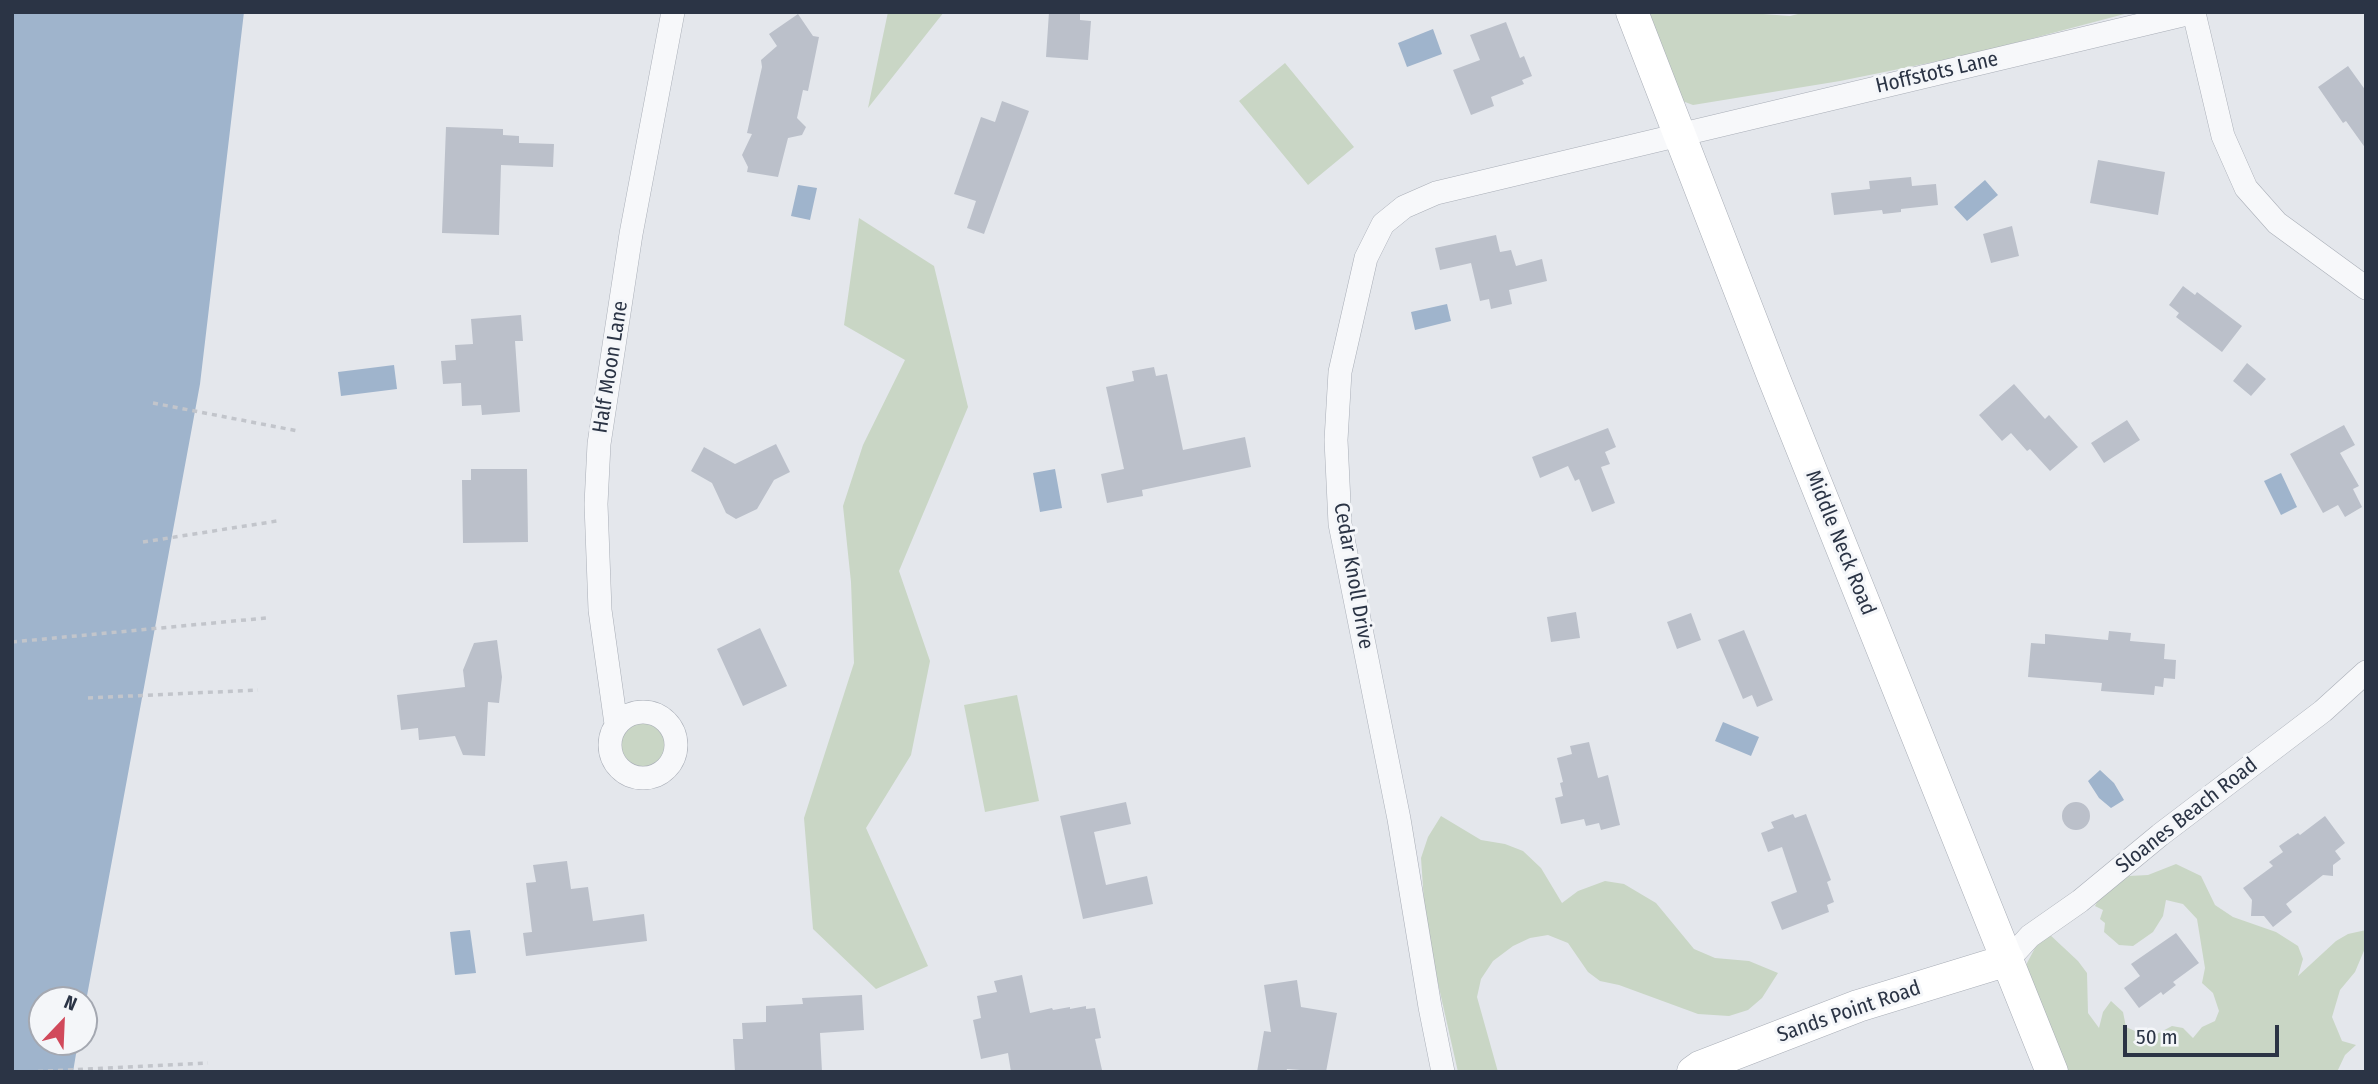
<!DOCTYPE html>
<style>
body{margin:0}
#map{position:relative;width:2378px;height:1084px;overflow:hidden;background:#e4e7ec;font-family:"Fira Sans Condensed",sans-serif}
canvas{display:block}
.frame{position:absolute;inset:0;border:14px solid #2b3445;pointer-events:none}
.north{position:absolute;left:28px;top:986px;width:70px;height:70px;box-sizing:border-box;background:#f4f6f9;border:2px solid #a4a8b1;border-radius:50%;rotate:23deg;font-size:19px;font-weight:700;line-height:28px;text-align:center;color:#2b3445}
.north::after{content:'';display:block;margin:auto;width:24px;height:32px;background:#d1495b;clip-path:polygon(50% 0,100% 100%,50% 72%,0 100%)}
.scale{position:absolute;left:2123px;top:1025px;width:156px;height:32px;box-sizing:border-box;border:4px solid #2b3445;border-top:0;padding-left:9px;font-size:21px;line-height:24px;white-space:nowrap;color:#2b3445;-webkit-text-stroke:5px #f4f6f9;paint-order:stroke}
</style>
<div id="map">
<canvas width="2378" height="1084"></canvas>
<div class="frame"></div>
<div class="north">N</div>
<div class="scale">50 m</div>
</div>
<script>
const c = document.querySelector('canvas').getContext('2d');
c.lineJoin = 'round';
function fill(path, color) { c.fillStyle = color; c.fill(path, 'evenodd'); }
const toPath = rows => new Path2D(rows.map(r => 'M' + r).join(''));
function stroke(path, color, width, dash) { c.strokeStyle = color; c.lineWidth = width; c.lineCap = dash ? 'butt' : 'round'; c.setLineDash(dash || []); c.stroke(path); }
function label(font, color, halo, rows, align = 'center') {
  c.font = font + ' "Fira Sans Condensed",sans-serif'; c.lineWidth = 6; c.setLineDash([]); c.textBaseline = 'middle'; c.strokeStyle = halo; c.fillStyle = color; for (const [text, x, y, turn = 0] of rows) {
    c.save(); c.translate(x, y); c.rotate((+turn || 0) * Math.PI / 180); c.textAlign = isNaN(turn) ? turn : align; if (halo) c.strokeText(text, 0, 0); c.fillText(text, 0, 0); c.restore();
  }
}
fill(toPath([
 [888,12,944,12,868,108,880,50],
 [1642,12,1736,12,1790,16,1806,12,2132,12,1973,54,1840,81,1693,105,1677,99],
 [1285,63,1354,147,1308,185,1239,101],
 [859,218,934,266,968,407,899,571,930,661,911,755,866,828,928,966,876,989,813,929,804,818,854,663,851,582,843,506,863,445,905,360,844,325],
 [1017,695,1039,801,985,812,964,705],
 '617 744a26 26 0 1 1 52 0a26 26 0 1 1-52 0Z',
 [1441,816,1481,840,1505,844,1523,851,1541,868,1562,903,1578,891,1605,881,1624,884,1656,903,1694,949,1715,958,1749,961,1778,973,1762,998,1748,1010,1729,1016,1698,1014,1619,985,1600,981,1588,972,1568,943,1548,935,1530,938,1513,946,1493,961,1481,979,1477,997,1498,1072,1458,1072,1426,930,1421,858,1428,837],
 [2176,864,2201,876,2215,905,2233,917,2276,932,2298,946,2303,959,2298,976,2336,941,2348,934,2366,930,2366,946,2355,972,2340,990,2332,1017,2342,1041,2356,1045,2345,1055,2337,1072,2062,1072,2024,981,2027,963,2035,948,2048,933,2078,961,2087,973,2088,1013,2099,1028,2103,1012,2111,1001,2123,1012,2126,1027,2144,1035,2155,1035,2172,1026,2183,1028,2193,1038,2202,1027,2215,1021,2219,1011,2213,993,2202,983,2205,968,2197,919,2183,904,2166,900,2163,916,2153,932,2133,946,2119,945,2104,932,2105,923,2100,919,2103,910,2095,906,2100,896,2129,876,2148,875]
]), '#c9d6c5');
fill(toPath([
 [12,12,244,12,200,384,84,1012,84,1000,42,1000,42,1042,78,1042,73,1072,12,1072],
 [1433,29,1442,54,1407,67,1398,43],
 [1985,180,1998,195,1967,221,1954,207],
 [798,185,817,188,810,220,791,216],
 [1447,304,1451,321,1415,330,1411,312],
 [394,365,397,389,341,396,338,372],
 [1055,469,1062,508,1040,512,1033,473],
 [2281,473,2297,507,2281,515,2264,481],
 [1723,722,1759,737,1751,756,1715,741],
 [2100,770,2114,783,2124,800,2111,808,2099,798,2088,781],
 [470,930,476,973,455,975,450,932]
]), '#9fb4cc');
fill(toPath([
 [1049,12,1080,12,1080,20,1091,21,1088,60,1046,57],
 [798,14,813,36,819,37,808,91,803,90,797,118,806,127,802,135,788,138,778,177,747,172,748,167,742,155,752,134,747,133,762,67,761,60,777,46,769,34],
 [1506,22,1520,58,1524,56,1532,76,1522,80,1524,84,1491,97,1494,106,1471,115,1453,70,1480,60,1470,35],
 [2348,66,2366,91,2366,149,2346,121,2343,123,2318,87],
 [1002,101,1029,111,984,234,967,228,976,201,954,194,981,117,995,122],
 [446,127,503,129,503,135,519,136,519,143,554,144,553,167,501,165,499,235,442,233],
 [2098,160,2165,172,2158,215,2090,203],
 [1911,177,1912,186,1936,184,1938,205,1901,209,1901,212,1883,214,1882,210,1834,215,1831,193,1870,189,1869,181],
 [2012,226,2019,256,1991,263,1983,234],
 [1496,235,1500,252,1511,250,1516,266,1542,259,1547,281,1509,290,1512,304,1491,309,1489,299,1480,301,1471,263,1440,270,1435,248],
 [2183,286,2195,295,2197,292,2242,326,2222,352,2176,317,2179,313,2169,305],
 [521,315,523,341,515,341,520,412,482,415,481,405,462,406,461,383,443,384,441,361,456,360,455,345,473,344,471,319],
 [2247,363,2266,379,2251,396,2233,381],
 [1154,367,1156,376,1167,374,1183,450,1245,437,1251,467,1142,490,1143,496,1107,503,1101,474,1124,469,1106,387,1134,381,1132,371],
 [2014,384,2045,419,2049,415,2078,447,2050,471,2030,449,2027,451,2011,433,2002,441,1979,415],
 [2127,420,2140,440,2104,463,2091,443],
 [2344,425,2355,445,2340,453,2359,486,2353,489,2362,507,2345,517,2338,505,2323,513,2290,454],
 [1608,428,1616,447,1605,452,1610,464,1601,467,1615,503,1592,512,1579,479,1575,481,1568,466,1540,478,1532,457],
 [776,444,790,472,774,480,757,509,736,519,726,513,712,483,691,471,704,447,735,464],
 [471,469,527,469,528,542,463,543,462,480,471,480],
 [1576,612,1580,638,1551,642,1547,617],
 [1691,613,1701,640,1677,649,1667,622],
 [760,628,787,686,743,706,717,649],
 [1744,630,1773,700,1757,707,1752,695,1743,699,1718,640],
 [2109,631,2131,633,2130,641,2165,644,2164,659,2176,660,2175,679,2164,678,2163,687,2155,686,2154,695,2101,691,2102,683,2028,677,2031,643,2045,644,2045,634,2108,640],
 [497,640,502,677,499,703,488,702,485,756,463,755,455,736,419,740,418,728,401,730,397,695,465,687,463,670,474,643],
 [1589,742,1598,778,1608,775,1620,825,1601,830,1599,823,1586,826,1584,819,1561,824,1555,798,1563,796,1560,783,1563,782,1557,758,1572,754,1570,746],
 '2062 816a14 14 0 1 1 28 0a14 14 0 1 1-28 0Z',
 [1126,802,1131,824,1094,832,1106,885,1147,876,1153,904,1083,919,1060,816],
 [1793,814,1795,818,1806,814,1831,880,1827,882,1834,902,1827,905,1829,912,1782,930,1771,902,1797,892,1782,847,1768,852,1761,833,1774,828,1771,822],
 [2325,816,2345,843,2335,851,2341,859,2333,865,2333,876,2323,875,2286,904,2292,912,2273,927,2264,916,2251,916,2252,900,2243,888,2273,866,2269,862,2283,852,2279,846,2298,833,2300,835],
 [567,861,571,889,588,887,593,921,644,914,647,941,526,956,523,933,532,932,526,883,536,882,533,865],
 [2176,933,2199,963,2173,982,2176,985,2163,995,2161,992,2139,1008,2124,988,2140,976,2131,964],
 [1022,975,1030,1013,1052,1008,1053,1010,1070,1007,1070,1009,1086,1006,1086,1009,1095,1008,1101,1038,1095,1039,1102,1070,1011,1072,1008,1053,981,1059,973,1020,981,1018,977,996,997,992,994,981],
 [1297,980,1301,1007,1337,1013,1326,1072,1287,1069,1286,1072,1257,1072,1264,1031,1271,1032,1264,985],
 [862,995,864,1030,820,1033,822,1072,735,1072,733,1039,743,1039,742,1023,766,1022,766,1006,803,1004,802,998]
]), '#bbc0ca');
const street = toPath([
 [2194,13,2223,136,2246,188,2277,223,2366,288],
 '610 745a33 33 0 1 1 66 0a33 33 0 1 1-66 0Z',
 [616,724,600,610,596,504,599,444,631,234,673,12],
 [2008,960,2030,936,2080,901,2160,835,2323,711,2366,672],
 [1443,1072,1430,1007,1399,819,1340,524,1336,440,1340,372,1366,258,1383,224,1404,207,1436,193,2195,12]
]);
const secondary = toPath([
 [1632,12,1773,376,2052,1072],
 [1693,1072,1700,1067,1858,1006,2008,960]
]);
stroke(street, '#a9aeb7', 24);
stroke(secondary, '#a9aeb7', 33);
stroke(toPath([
 [153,403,298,431],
 [143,542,277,521],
 [12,642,266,618],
 [88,698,258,690],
 [28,1072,208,1063]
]), '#c2c5cb', 3.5, [5, 5]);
stroke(street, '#f7f8fa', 23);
stroke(secondary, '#fff', 32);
label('21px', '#2b3445', '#f4f6f9', [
 ["Hoffstots Lane",1937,73,-13],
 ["Half Moon Lane",611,367,-81],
 ["Middle Neck Road",1840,543,68],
 ["Cedar Knoll Drive",1353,576,80],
 ["Sloanes Beach Road",2187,816,-38],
 ["Sands Point Road",1849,1012,-19]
]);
</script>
